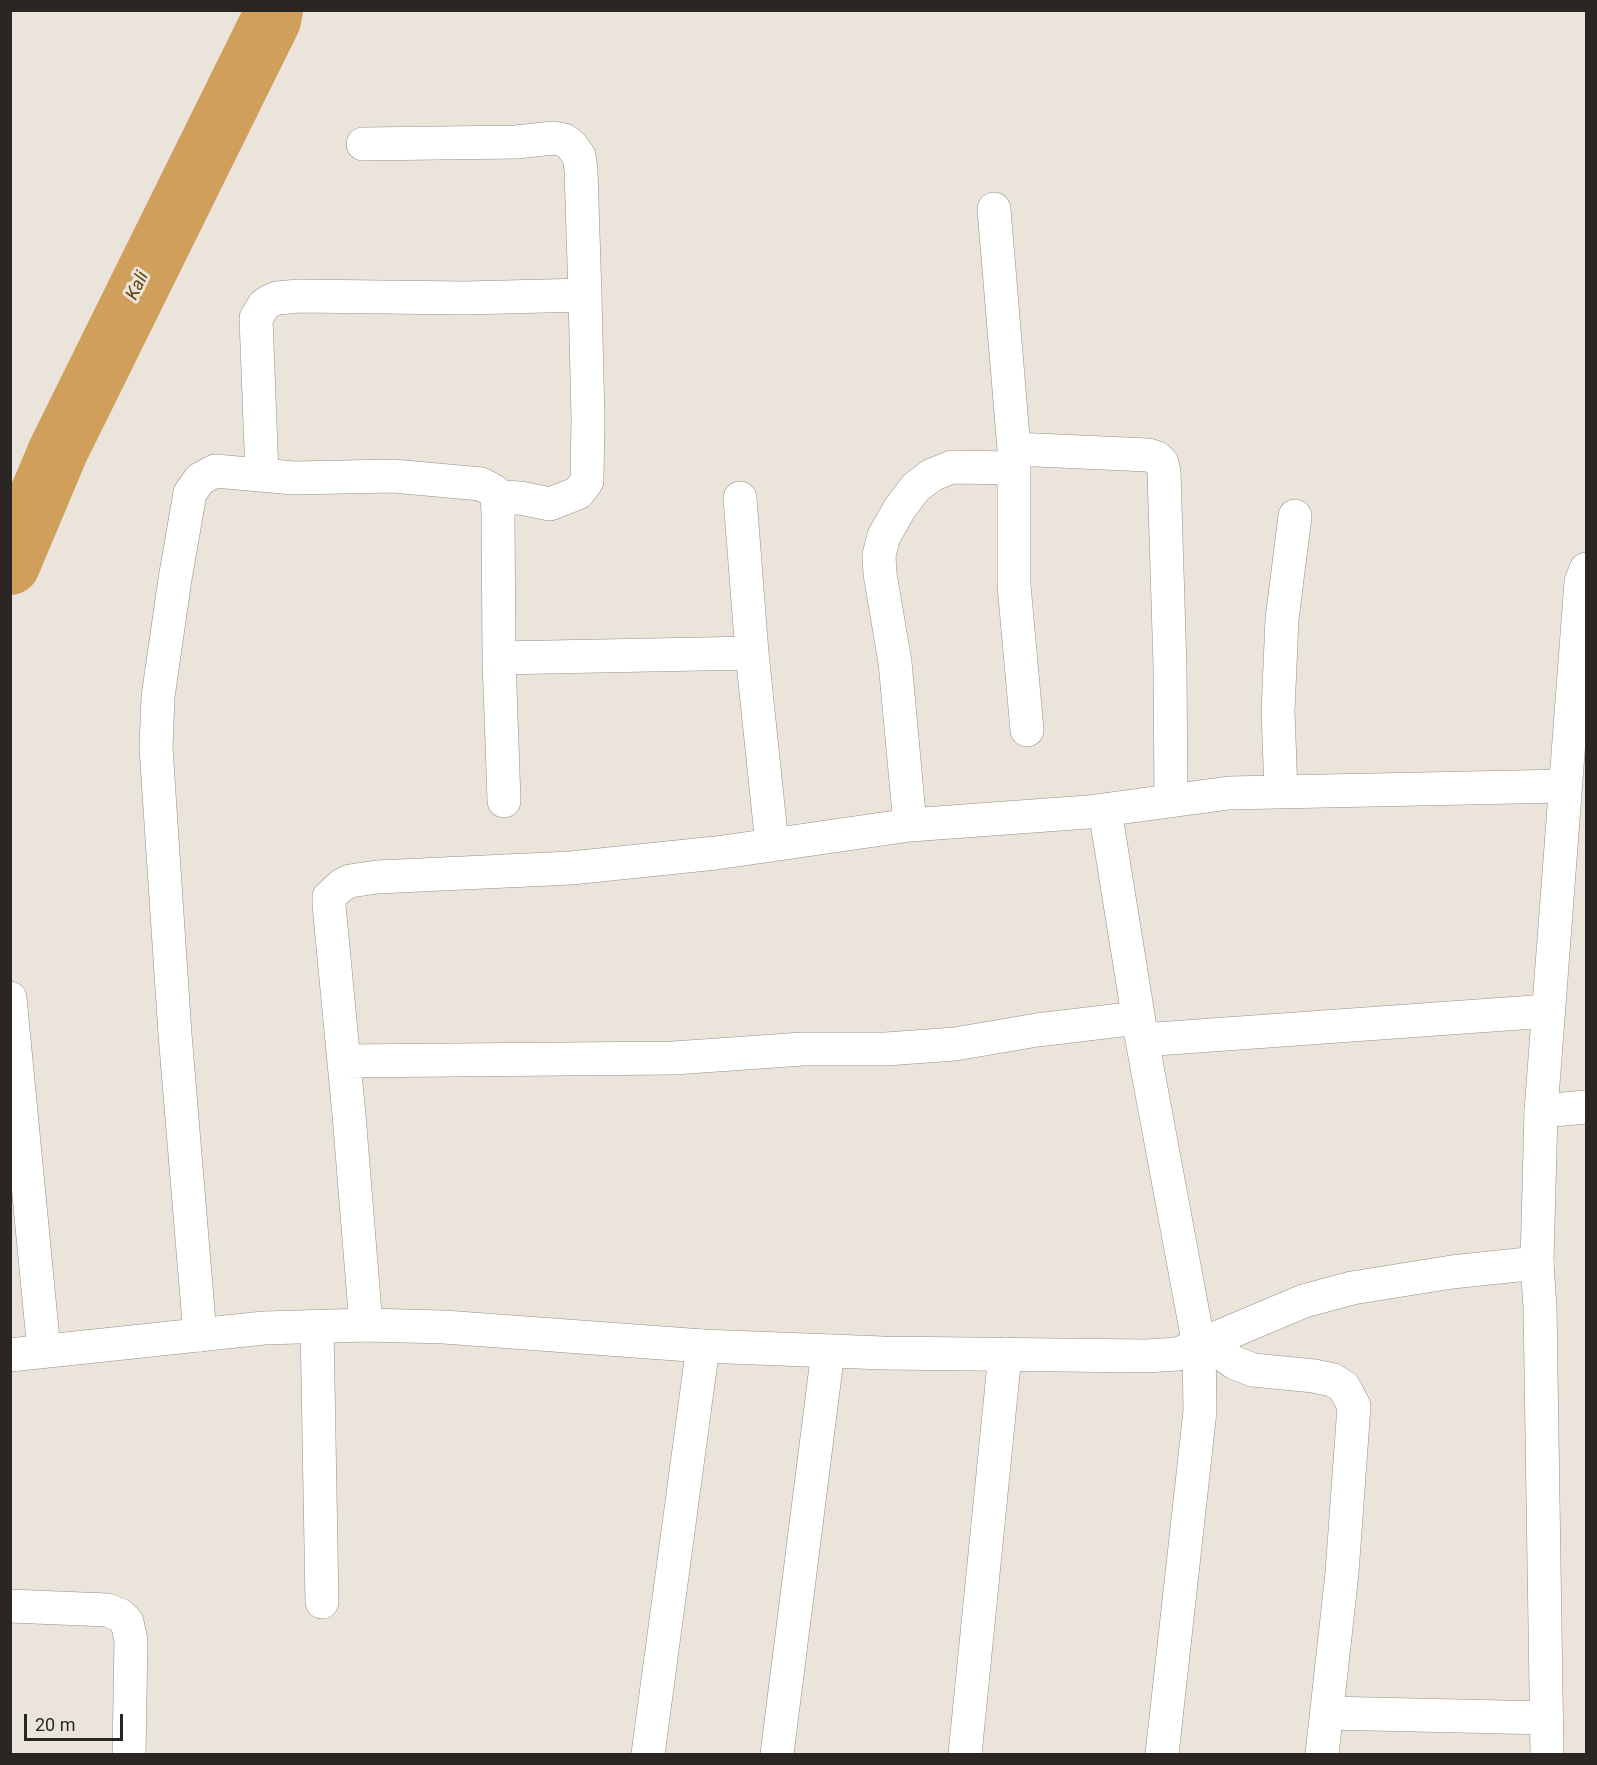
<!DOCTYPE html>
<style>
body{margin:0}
#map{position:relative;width:1597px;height:1765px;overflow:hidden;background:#eae4db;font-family:Roboto,sans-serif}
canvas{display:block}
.frame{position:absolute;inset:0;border:12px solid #292623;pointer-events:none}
.scale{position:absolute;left:24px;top:1714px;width:99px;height:27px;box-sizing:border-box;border:3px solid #292623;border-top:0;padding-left:8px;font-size:18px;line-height:21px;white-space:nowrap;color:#292623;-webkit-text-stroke:4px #eae4db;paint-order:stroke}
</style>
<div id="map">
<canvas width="1597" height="1765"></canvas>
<div class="frame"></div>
<div class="scale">20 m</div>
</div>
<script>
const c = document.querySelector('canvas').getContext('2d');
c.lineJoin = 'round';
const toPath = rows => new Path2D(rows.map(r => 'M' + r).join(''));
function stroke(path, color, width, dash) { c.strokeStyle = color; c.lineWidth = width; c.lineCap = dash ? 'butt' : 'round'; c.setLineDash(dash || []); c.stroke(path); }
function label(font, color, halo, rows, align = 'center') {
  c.font = font + ' Roboto,sans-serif'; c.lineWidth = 6; c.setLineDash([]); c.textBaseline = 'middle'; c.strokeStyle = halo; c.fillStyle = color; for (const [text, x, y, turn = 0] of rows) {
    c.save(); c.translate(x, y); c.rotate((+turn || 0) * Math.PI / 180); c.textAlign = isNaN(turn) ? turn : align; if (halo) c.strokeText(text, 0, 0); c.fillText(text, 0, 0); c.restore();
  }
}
stroke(toPath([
 [10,565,58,451,271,20,273,10]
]), '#cf9f5b', 60);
const street = toPath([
 [363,144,516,142,553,138,564,140,571,145,579,156,581,170,585,295,588,418,587,481,578,493,550,504,520,498,497,497],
 [994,209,1014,449,1014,585,1027,730],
 [1014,449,1148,455,1157,458,1162,463,1164,472,1170,667,1171,801],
 [262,475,256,318,264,305,270,301,277,298,299,296,465,298,585,295],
 [740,498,752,653,772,845],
 [499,658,752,653],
 [1281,792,1278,711,1282,619,1295,516],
 [1105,810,1142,1040,1199,1346,1200,1411,1162,1754],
 [910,825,895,662,880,574,879,555,884,536,900,508,916,487,932,475,952,467,1014,468],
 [10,998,44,1351],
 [1142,1040,1548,1011],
 [344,1061,674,1058,803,1049,886,1049,955,1044,1037,1030,1138,1018],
 [1541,1111,1586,1107],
 [1537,1263,1540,1307,1547,1754],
 [366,1325,349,1115,329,905,329,897,342,885,350,881,377,877,571,868,716,853,910,825,1088,812,1229,793,1565,786],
 [317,1326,322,1602],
 [200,1335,175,1034,156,748,158,697,175,579,190,493,200,479,215,471,294,478,393,476,481,484,494,491,497,497,498,513,499,658,504,801],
 [1206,1343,1235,1363,1253,1370,1314,1376,1333,1380,1344,1387,1354,1406,1342,1573,1322,1754],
 [10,1606,107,1610,120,1615,127,1622,131,1640,129,1754],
 [1327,1713,1547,1718],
 [648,1754,703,1346],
 [777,1754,828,1351],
 [965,1754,1005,1354]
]);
const secondary = toPath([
 [10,1355,264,1328,366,1325,444,1327,703,1346,883,1353,1146,1356,1178,1354,1304,1301,1352,1288,1452,1272,1537,1263,1541,1111,1581,582,1586,569]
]);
stroke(street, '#958f87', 34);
stroke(secondary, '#958f87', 34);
stroke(street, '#fff', 33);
stroke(secondary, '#fff', 33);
label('italic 18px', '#64430d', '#eae4db', [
 ["Kali",138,286,-64]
]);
</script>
